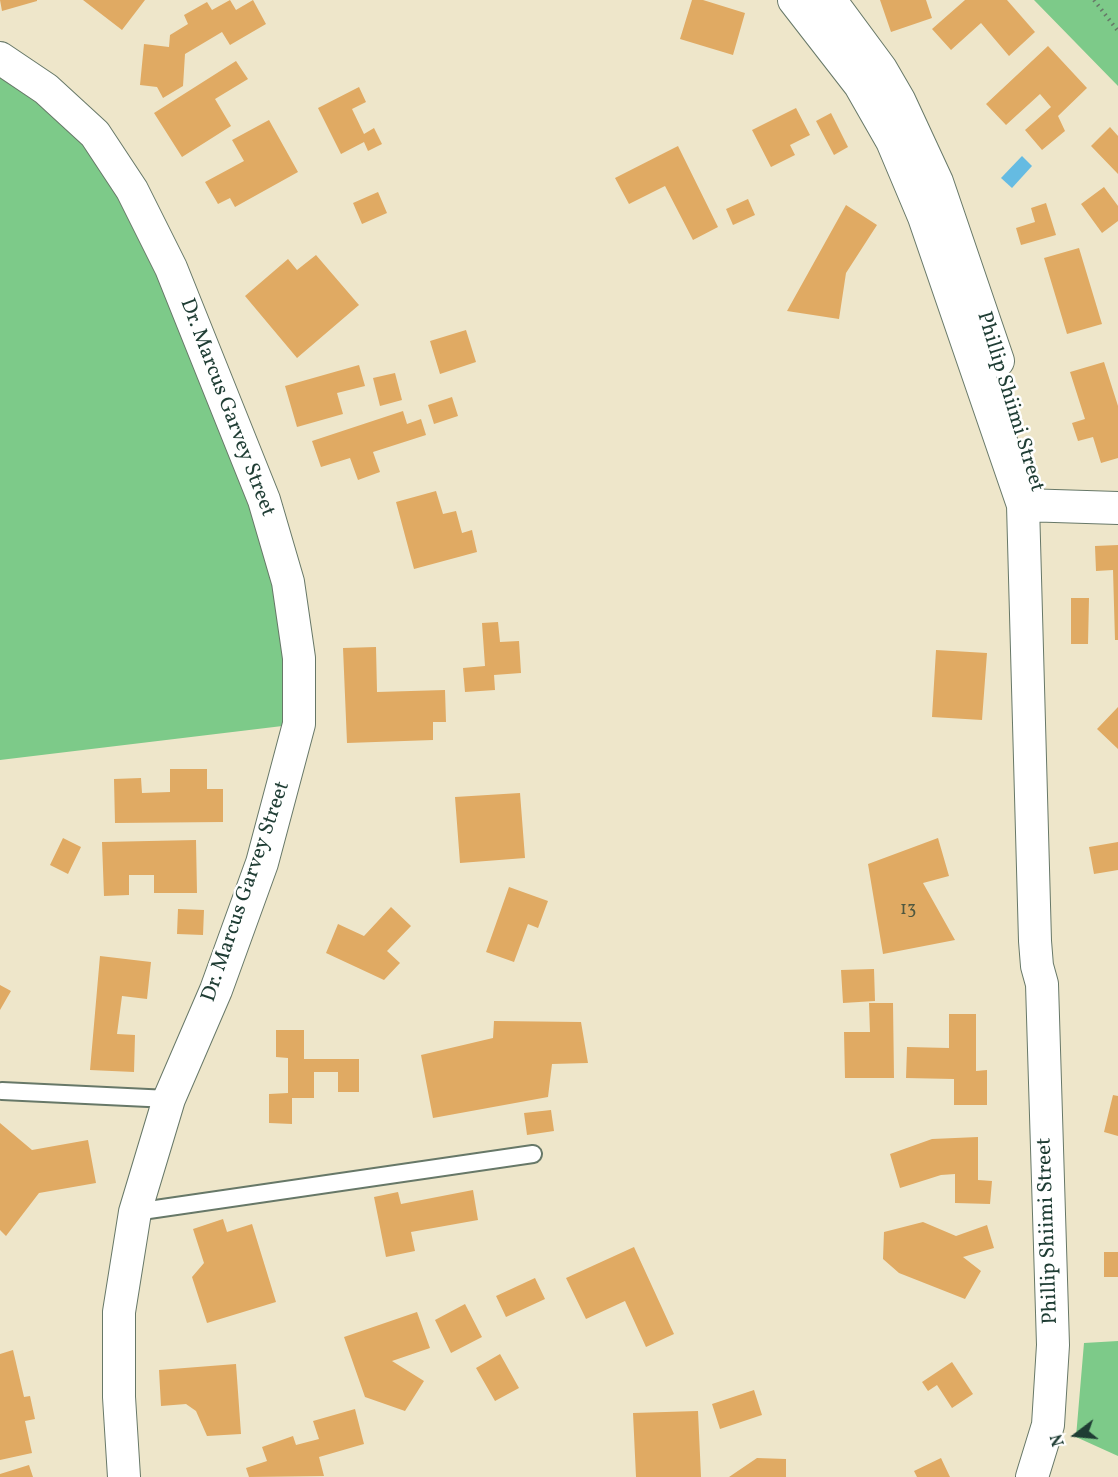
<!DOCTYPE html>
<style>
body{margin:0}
#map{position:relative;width:1118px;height:1477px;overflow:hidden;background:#eee6ca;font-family:Vollkorn,serif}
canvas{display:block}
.north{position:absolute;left:1046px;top:1405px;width:60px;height:60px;-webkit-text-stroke:4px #fff;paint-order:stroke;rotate:254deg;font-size:16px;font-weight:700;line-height:24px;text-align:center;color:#1f3d34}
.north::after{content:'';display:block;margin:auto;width:21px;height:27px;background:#1f3d34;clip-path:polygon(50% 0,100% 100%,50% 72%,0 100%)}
</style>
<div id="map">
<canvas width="1118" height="1477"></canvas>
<div class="north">N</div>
</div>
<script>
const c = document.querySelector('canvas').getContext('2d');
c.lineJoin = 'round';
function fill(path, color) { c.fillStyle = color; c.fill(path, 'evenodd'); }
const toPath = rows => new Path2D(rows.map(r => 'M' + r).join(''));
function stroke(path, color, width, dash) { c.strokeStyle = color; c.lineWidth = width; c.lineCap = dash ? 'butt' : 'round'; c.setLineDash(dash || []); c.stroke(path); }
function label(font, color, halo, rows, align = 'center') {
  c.font = font + ' Vollkorn,serif'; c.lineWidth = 5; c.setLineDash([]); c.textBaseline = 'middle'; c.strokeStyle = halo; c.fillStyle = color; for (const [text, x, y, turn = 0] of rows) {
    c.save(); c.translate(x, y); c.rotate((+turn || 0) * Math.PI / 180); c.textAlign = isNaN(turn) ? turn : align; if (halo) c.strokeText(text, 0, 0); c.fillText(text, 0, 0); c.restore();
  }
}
fill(toPath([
 [1034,0,1118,0,1118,86],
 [0,68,95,134,264,500,299,724,0,760],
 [1118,1341,1118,1456,1076,1437,1084,1343]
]), '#7dca89');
fill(toPath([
 [1022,156,1032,166,1012,188,1001,178]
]), '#65bbe2');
fill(toPath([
 [0,0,37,0,37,1,2,11],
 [83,0,145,0,122,30],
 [230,0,236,10,253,0,266,24,230,45,222,32,185,54,183,86,163,98,157,87,140,85,144,44,169,47,170,35,188,24,184,15,207,2,212,10],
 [692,0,703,0,745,13,733,55,680,39],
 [880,0,926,0,932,18,891,32],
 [965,0,1007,0,1035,32,1009,56,981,23,951,50,932,29],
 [1048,46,1087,88,1058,116,1065,131,1042,150,1025,130,1051,107,1040,94,1006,125,986,104],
 [236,61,248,79,215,99,231,126,182,157,154,113],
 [359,87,366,102,352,109,364,134,374,128,382,144,368,151,364,142,341,154,318,108],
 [796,108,810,135,790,145,795,155,771,167,752,130],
 [831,113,848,147,834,155,816,121],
 [269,120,298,172,235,207,230,198,218,204,205,182,244,161,232,140],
 [1110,127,1118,136,1118,174,1091,146],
 [678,146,718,227,693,240,665,186,629,204,615,178],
 [1104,187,1118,206,1118,221,1102,233,1081,204],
 [378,192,387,213,362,224,353,203],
 [748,199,755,215,733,225,726,209],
 [1046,203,1056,235,1021,245,1016,228,1035,222,1031,208],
 [846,205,877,225,846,273,839,319,787,311],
 [1079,248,1102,324,1067,334,1044,258],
 [316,255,359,305,297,358,245,296,288,259,297,270],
 [466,330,476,362,440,374,430,341],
 [1104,362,1118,406,1118,458,1101,463,1093,437,1078,441,1072,423,1085,419,1070,372],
 [359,365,365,386,337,393,343,414,297,427,285,386],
 [395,373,402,400,380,406,373,378],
 [452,397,458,416,434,424,428,405],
 [403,411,407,424,421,419,426,435,373,452,380,472,358,480,350,458,321,467,312,441],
 [436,491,443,514,456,511,462,533,472,530,477,552,414,569,396,502],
 [1118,545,1118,640,1115,640,1113,570,1096,571,1095,546],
 [1071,598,1089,598,1088,644,1071,644],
 [498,622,500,642,519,641,521,673,494,675,495,690,465,692,463,668,485,666,482,623],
 [376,647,377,692,445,690,446,722,433,722,433,740,347,743,343,648],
 [936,650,987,653,982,720,932,717],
 [1118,707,1118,749,1097,729],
 [170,769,207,769,207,789,223,789,223,822,115,823,114,779,141,778,142,793,170,792],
 [520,793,525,858,460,863,455,797],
 [63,838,81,847,68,874,50,865],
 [938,838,949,876,923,883,955,940,883,954,868,864],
 [196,840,197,893,154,893,154,875,129,875,129,895,104,896,102,842],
 [1118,842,1118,870,1094,874,1089,847],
 [509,887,548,901,538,928,528,924,514,962,486,952],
 [391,907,411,926,387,951,400,963,384,980,326,953,338,924,364,936],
 [178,909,204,910,203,935,177,934],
 [100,956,151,962,147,999,122,996,117,1034,135,1035,134,1072,90,1070],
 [874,969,875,1001,843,1003,841,970],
 [0,985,11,991,0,1010],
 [869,1003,893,1003,894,1078,845,1078,844,1032,870,1032],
 [949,1014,976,1014,976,1071,987,1070,987,1105,954,1105,954,1079,906,1078,907,1047,949,1048],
 [494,1021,581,1022,588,1063,552,1064,548,1097,433,1118,421,1055,493,1038],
 [276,1030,304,1030,304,1059,359,1059,359,1092,338,1092,338,1072,314,1072,314,1098,292,1098,292,1124,269,1123,269,1094,288,1093,288,1058,276,1057],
 [1113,1095,1118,1096,1118,1136,1104,1132],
 [551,1110,554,1131,527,1135,524,1113],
 [0,1123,32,1150,88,1140,96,1183,39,1193,6,1236,0,1230],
 [978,1137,978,1180,992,1181,990,1204,955,1203,955,1174,941,1175,900,1188,890,1154,932,1139],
 [473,1190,478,1220,411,1232,415,1251,386,1257,374,1197,398,1192,401,1204],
 [223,1219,227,1232,252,1224,276,1302,207,1323,192,1277,204,1263,193,1229],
 [923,1222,956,1236,987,1225,994,1248,963,1257,981,1271,965,1299,899,1273,883,1259,884,1232],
 [634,1247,674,1334,646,1347,625,1301,586,1319,566,1278],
 [1104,1252,1118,1252,1118,1277,1104,1277],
 [535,1278,545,1299,506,1317,496,1296],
 [465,1304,482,1337,451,1353,435,1320],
 [417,1312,430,1348,392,1361,424,1381,405,1411,365,1397,344,1337],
 [13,1350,24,1397,30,1396,35,1419,25,1421,32,1453,0,1460,0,1354],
 [500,1354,519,1388,495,1401,476,1368],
 [952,1362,973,1394,952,1408,937,1385,928,1391,922,1382],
 [236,1364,241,1434,207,1436,196,1411,186,1404,161,1406,159,1370],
 [754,1390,762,1415,720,1429,712,1404],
 [355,1409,364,1444,319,1457,324,1476,249,1477,246,1468,267,1461,262,1447,293,1436,296,1445,319,1439,313,1421],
 [698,1411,701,1477,636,1477,633,1413],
 [757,1458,786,1459,786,1477,729,1477],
 [941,1458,950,1477,917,1477,914,1471],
 [29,1465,33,1477,0,1477,0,1474]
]), '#e0aa63');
const lane = toPath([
 [2,1091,169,1099],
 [135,1212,533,1154]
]);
const street = toPath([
 [794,0,860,85,892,141,924,217,1023,505,1035,941,1037,966,1042,984,1053,1345,1048,1425,1032,1477],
 [830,0,881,69,899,100,937,182,998,361],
 [0,58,46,89,95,134,132,190,171,268,264,500,288,582,299,658,299,724,262,863,216,990,169,1099,135,1212,119,1312,119,1397,124,1477],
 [1023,505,1118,508]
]);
stroke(lane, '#677868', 20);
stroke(street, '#677868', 34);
stroke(toPath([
 [1094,0,1118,31]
]), '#677868', 4, [1.5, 4.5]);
stroke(lane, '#fff', 16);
stroke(street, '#fff', 32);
label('18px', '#4f5840', null, [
 ["13",908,911]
]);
label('21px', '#1f3d34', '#fff', [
 ["Phillip Shiimi Street",1009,402,73],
 ["Dr. Marcus Garvey Street",226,408,69],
 ["Dr. Marcus Garvey Street",247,892,-71],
 ["Phillip Shiimi Street",1049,1231,-92]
]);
</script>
